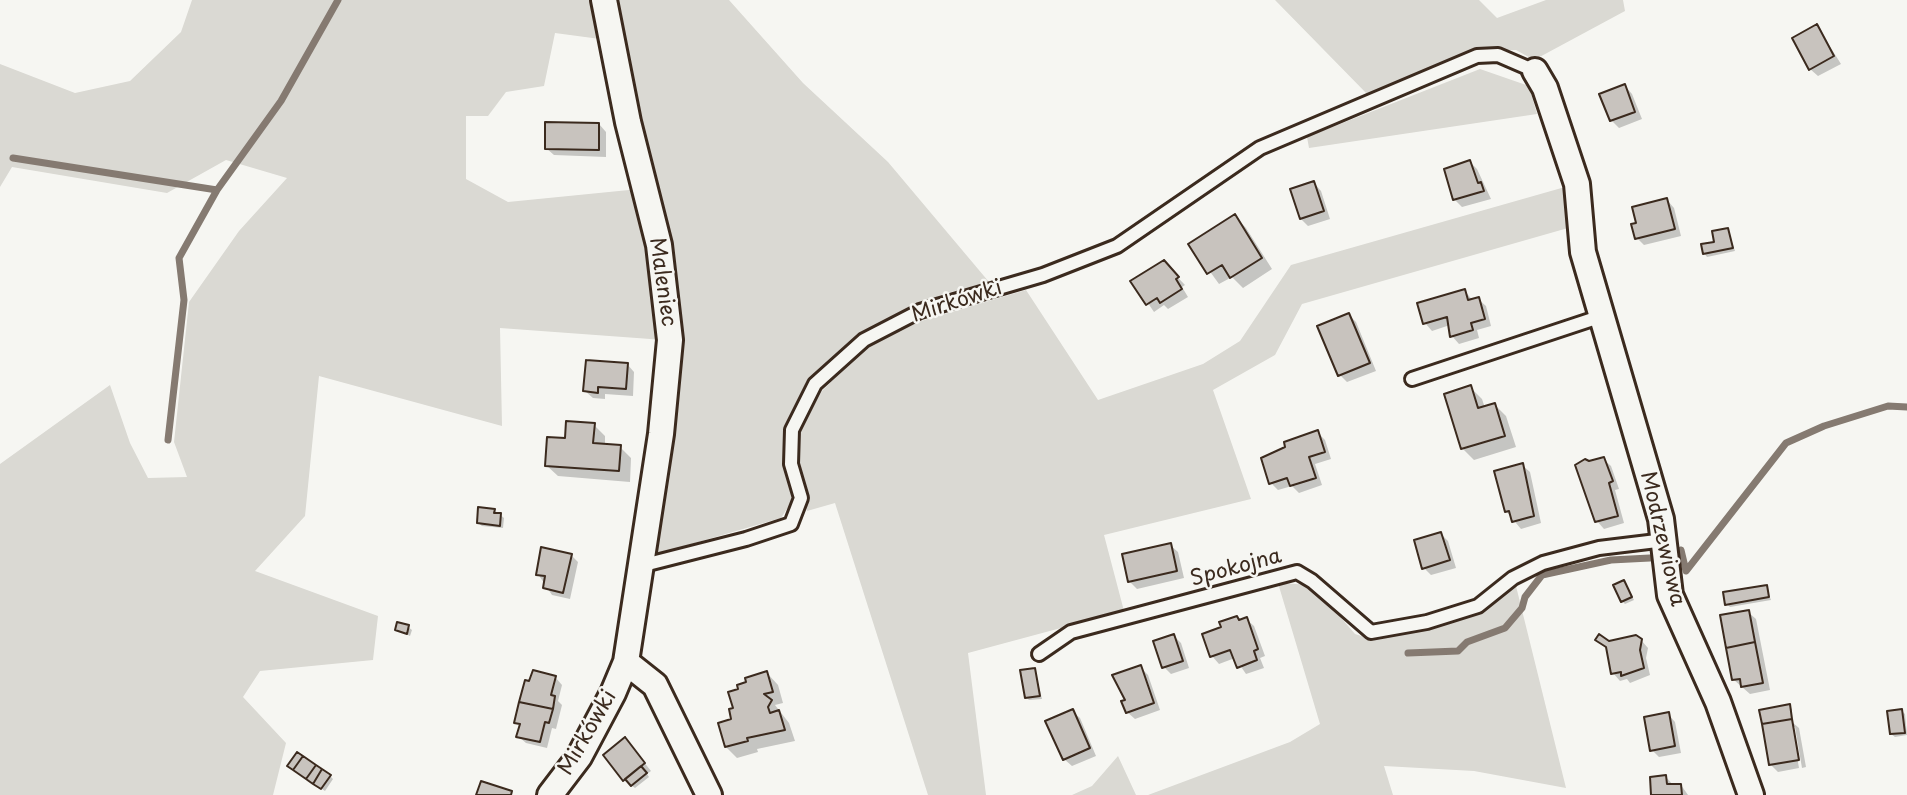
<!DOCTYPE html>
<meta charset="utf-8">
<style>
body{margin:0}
canvas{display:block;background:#f6f6f2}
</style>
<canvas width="1907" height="795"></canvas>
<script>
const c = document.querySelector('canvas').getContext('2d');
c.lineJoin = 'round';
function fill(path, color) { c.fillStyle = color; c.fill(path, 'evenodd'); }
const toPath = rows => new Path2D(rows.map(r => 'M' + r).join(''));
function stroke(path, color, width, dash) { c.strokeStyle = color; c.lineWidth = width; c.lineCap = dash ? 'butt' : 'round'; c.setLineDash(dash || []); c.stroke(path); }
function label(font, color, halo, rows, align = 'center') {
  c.font = font + ' "Playpen Sans",sans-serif'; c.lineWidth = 5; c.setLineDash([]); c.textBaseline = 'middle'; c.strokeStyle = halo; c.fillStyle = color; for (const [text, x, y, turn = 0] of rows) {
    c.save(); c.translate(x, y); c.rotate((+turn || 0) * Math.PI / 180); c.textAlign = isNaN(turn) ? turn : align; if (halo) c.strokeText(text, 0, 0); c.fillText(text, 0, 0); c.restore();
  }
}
fill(toPath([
 [192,0,598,0,600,39,555,33,544,86,506,92,488,116,466,116,466,179,508,202,639,189,664,340,500,328,502,426,319,376,305,516,255,571,378,616,373,660,260,671,243,697,286,743,273,795,0,795,0,464,110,385,130,443,148,478,187,477,174,442,189,302,239,231,287,178,226,160,167,193,12,167,0,187,0,64,75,93,130,81,181,32],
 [611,0,729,0,803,83,888,162,989,282,943,294,862,331,806,382,786,432,794,498,781,518,650,556,675,353],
 [1275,0,1479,0,1497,18,1546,0,1623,0,1625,11,1534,60,1516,50,1472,50,1369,96],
 [1480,69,1529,86,1537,114,1309,148,1307,137],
 [1565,187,1568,228,1302,304,1275,355,1213,390,1251,499,1104,535,1124,611,968,653,986,795,928,795,835,503,807,511,799,464,799,432,822,391,866,346,921,321,1026,290,1098,400,1203,364,1240,341,1291,265],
 [1278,583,1313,585,1355,634,1371,639,1423,630,1482,610,1516,586,1566,788,1474,771,1384,766,1393,795,1148,795,1290,742,1320,724],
 [1118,756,1136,795,1072,795,1092,786]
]), '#dad9d3');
fill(toPath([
 [1817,26,1841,64,1818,76,1810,69],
 [1625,86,1632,94,1642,119,1619,128,1611,120],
 [599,124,606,132,606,157,554,155,546,148],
 [1470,162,1477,169,1491,199,1462,207,1455,200,1446,170],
 [1314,183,1321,191,1330,219,1308,226,1301,219],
 [1667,200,1674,208,1681,236,1644,245,1637,238],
 [1235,216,1246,228,1272,269,1243,288,1232,277,1219,284,1190,244],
 [1728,230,1735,251,1707,257,1704,253],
 [1163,262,1185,285,1182,287,1188,297,1168,309,1164,305,1154,312,1133,281],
 [1465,291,1473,301,1478,299,1486,306,1491,326,1477,330,1479,338,1459,344,1452,336,1450,325,1432,331,1425,323],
 [1349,315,1356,322,1376,371,1347,382,1340,375],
 [627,364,634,372,633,396,605,394,605,399,593,398,585,391],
 [1470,387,1482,399,1485,408,1495,405,1506,416,1516,447,1474,460,1463,449,1446,395],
 [594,425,605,436,605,446,620,447,631,458,630,482,558,476,546,465,566,440],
 [1317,432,1325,440,1331,459,1315,464,1322,485,1299,493,1292,486,1278,490,1271,483],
 [1603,459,1611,466,1619,489,1615,490,1624,523,1604,529,1597,521,1588,463],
 [1522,465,1530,472,1541,523,1521,529,1506,511],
 [494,510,504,518,503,528,482,526,478,523],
 [1441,534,1448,541,1456,568,1431,575,1424,568],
 [1170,545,1178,552,1184,578,1137,589,1129,581],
 [571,555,578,562,570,599,552,595,538,574],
 [1624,582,1634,600,1625,604,1622,601],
 [1766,587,1771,600,1730,607,1727,604],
 [1748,612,1756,619,1770,690,1750,694,1734,680],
 [1237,618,1240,621,1246,619,1254,626,1265,656,1260,658,1264,668,1246,674,1235,658,1219,664,1212,656,1223,628],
 [408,627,412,630,410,636,397,630],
 [1174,636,1181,643,1189,668,1171,674,1164,667],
 [1597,640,1641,640,1648,648,1646,658,1650,675,1630,683,1627,679,1620,681,1613,673,1608,649],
 [1140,667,1148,675,1160,710,1135,719,1127,712,1128,701],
 [1035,670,1042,699,1029,700,1026,697],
 [767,673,778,685,783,703,775,705,789,723,795,741,757,749,758,752,737,758,726,747,734,720],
 [555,677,562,685,558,701,562,705,556,729,552,728,547,748,526,743,518,736,521,726,516,722],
 [1789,706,1792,709,1792,722,1799,728,1806,767,1802,768,1795,727,1792,727,1799,768,1778,772,1771,765],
 [1072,711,1080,718,1096,756,1072,766,1064,759],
 [1902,711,1905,714,1907,735,1895,737,1891,734],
 [1668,714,1675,722,1681,753,1659,757,1652,750],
 [632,747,651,771,647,774,649,777,635,788,624,780],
 [293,769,330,776,333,779,325,791],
 [1666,777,1673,785,1681,785,1688,795,1653,795]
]), '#0003');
stroke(toPath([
 [13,158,217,190],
 [168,440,184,300,179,258,217,190,281,101,338,0],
 [1681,550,1686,571,1786,443,1824,426,1888,406,1907,407],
 [1408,653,1458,651,1467,642,1505,628,1522,608,1525,597,1542,575,1611,560,1650,558]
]), '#857a71', 7);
const building = toPath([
 [1817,24,1834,56,1809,70,1792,38,1817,24],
 [1625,84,1635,112,1610,121,1599,94,1625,84],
 [545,122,599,123,599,150,545,149,545,122],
 [1470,160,1478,183,1481,182,1484,191,1453,200,1444,169,1470,160],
 [1314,181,1324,211,1300,219,1290,189,1314,181],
 [1667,198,1675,229,1635,239,1631,224,1636,223,1632,207,1667,198],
 [1235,214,1262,258,1230,278,1222,265,1207,274,1188,244,1235,214],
 [1728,228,1733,248,1703,254,1701,244,1714,242,1712,231,1728,228],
 [1164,260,1179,277,1176,279,1182,289,1160,303,1157,298,1146,305,1130,281,1164,260],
 [1465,289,1468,300,1479,297,1485,319,1471,323,1473,330,1450,337,1447,317,1423,324,1417,303,1465,289],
 [1349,313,1370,363,1338,376,1317,326,1349,313],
 [586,360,628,363,626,389,598,387,598,393,583,391,586,360],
 [1471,385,1478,408,1495,403,1505,436,1461,449,1444,394,1471,385],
 [566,421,595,423,593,443,621,445,619,471,545,466,547,437,565,438,566,421],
 [1318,430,1325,452,1309,457,1316,478,1290,486,1287,478,1269,484,1261,458,1285,447,1284,442,1318,430],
 [1604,457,1613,481,1609,483,1618,516,1595,522,1575,465,1585,459,1589,461,1604,457],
 [1523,463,1534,516,1512,522,1509,511,1505,512,1494,471,1523,463],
 [478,507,495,509,494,513,501,513,500,526,477,523,478,507],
 [1441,532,1450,560,1422,569,1414,540,1441,532],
 [1171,543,1177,571,1128,582,1122,554,1171,543],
 [541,547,572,554,563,593,543,588,545,576,536,575,541,547],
 [1624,580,1632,597,1621,602,1613,585,1624,580],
 [1767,585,1769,597,1725,605,1723,592,1767,585],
 [1749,610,1755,642,1726,648,1720,615,1749,610],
 [1237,616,1239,620,1247,617,1258,649,1254,651,1257,660,1237,668,1230,650,1210,657,1202,634,1221,627,1219,622,1237,616],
 [397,622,409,625,407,634,395,630,397,622],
 [1174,634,1183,661,1162,668,1153,641,1174,634],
 [1599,634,1609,641,1636,635,1642,639,1640,650,1644,668,1621,676,1621,672,1611,674,1606,647,1595,640,1599,634],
 [1755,642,1763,683,1741,687,1740,679,1732,680,1726,648,1755,642],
 [1141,665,1154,703,1126,713,1121,701,1125,700,1112,675,1141,665],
 [1035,668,1040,696,1025,698,1020,670,1035,668],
 [533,670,556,676,551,695,555,696,553,709,519,702,525,680,529,681,533,670],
 [767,671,773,692,764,694,772,700,768,707,770,713,779,710,785,730,747,738,748,741,725,747,718,723,731,719,729,709,733,708,728,692,738,689,737,685,746,682,745,678,767,671],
 [519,702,553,709,549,723,545,722,540,742,516,737,520,724,514,723,519,702],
 [1790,704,1792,719,1762,724,1759,710,1790,704],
 [1073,709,1090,748,1063,760,1045,721,1073,709],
 [1902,709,1905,733,1890,734,1887,711,1902,709],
 [1669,712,1675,746,1650,751,1644,717,1669,712],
 [1792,719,1799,760,1769,765,1762,724,1792,719],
 [625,737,645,763,623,781,603,755,625,737],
 [297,752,303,756,293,770,287,766,297,752],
 [303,756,316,765,306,779,293,770,303,756],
 [316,765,322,769,313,784,306,779,316,765],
 [641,766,647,773,631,786,625,779,641,766],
 [322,769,331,775,321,789,313,784,322,769],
 [1666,775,1667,784,1681,784,1682,795,1651,795,1650,777,1666,775],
 [481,781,512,791,511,795,476,795,481,781]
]);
fill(building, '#c8c3be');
stroke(building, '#3b2a1e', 2);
const service = toPath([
 [1412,379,1602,316],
 [640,566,746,539,791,524,801,498,791,464,792,430,815,384,864,340,920,311,1043,275,1117,246,1260,148,1477,56,1498,55,1535,71],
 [1039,654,1071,632,1297,572,1312,581,1371,632,1427,622,1478,606,1513,578,1543,563,1599,548,1665,540]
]);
const minor = toPath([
 [1535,71,1545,88,1577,184,1583,252,1661,519,1670,595,1718,702,1751,795],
 [626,662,655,685,709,795],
 [550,795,579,757,613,693,626,662,661,434,670,340,659,245,628,122,604,0]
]);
stroke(service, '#3b2a1e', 18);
stroke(minor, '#3b2a1e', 30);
stroke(service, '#f6f6f2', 12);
stroke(minor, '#f6f6f2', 24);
label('21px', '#3b2a1e', '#f6f6f2', [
 ["Maleniec",662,282,82],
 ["Mirkówki",957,302,-18],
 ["Modrzewiowa",1662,539,77],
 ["Spokojna",1236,568,-15],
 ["Mirkówki",588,733,-60]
]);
</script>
